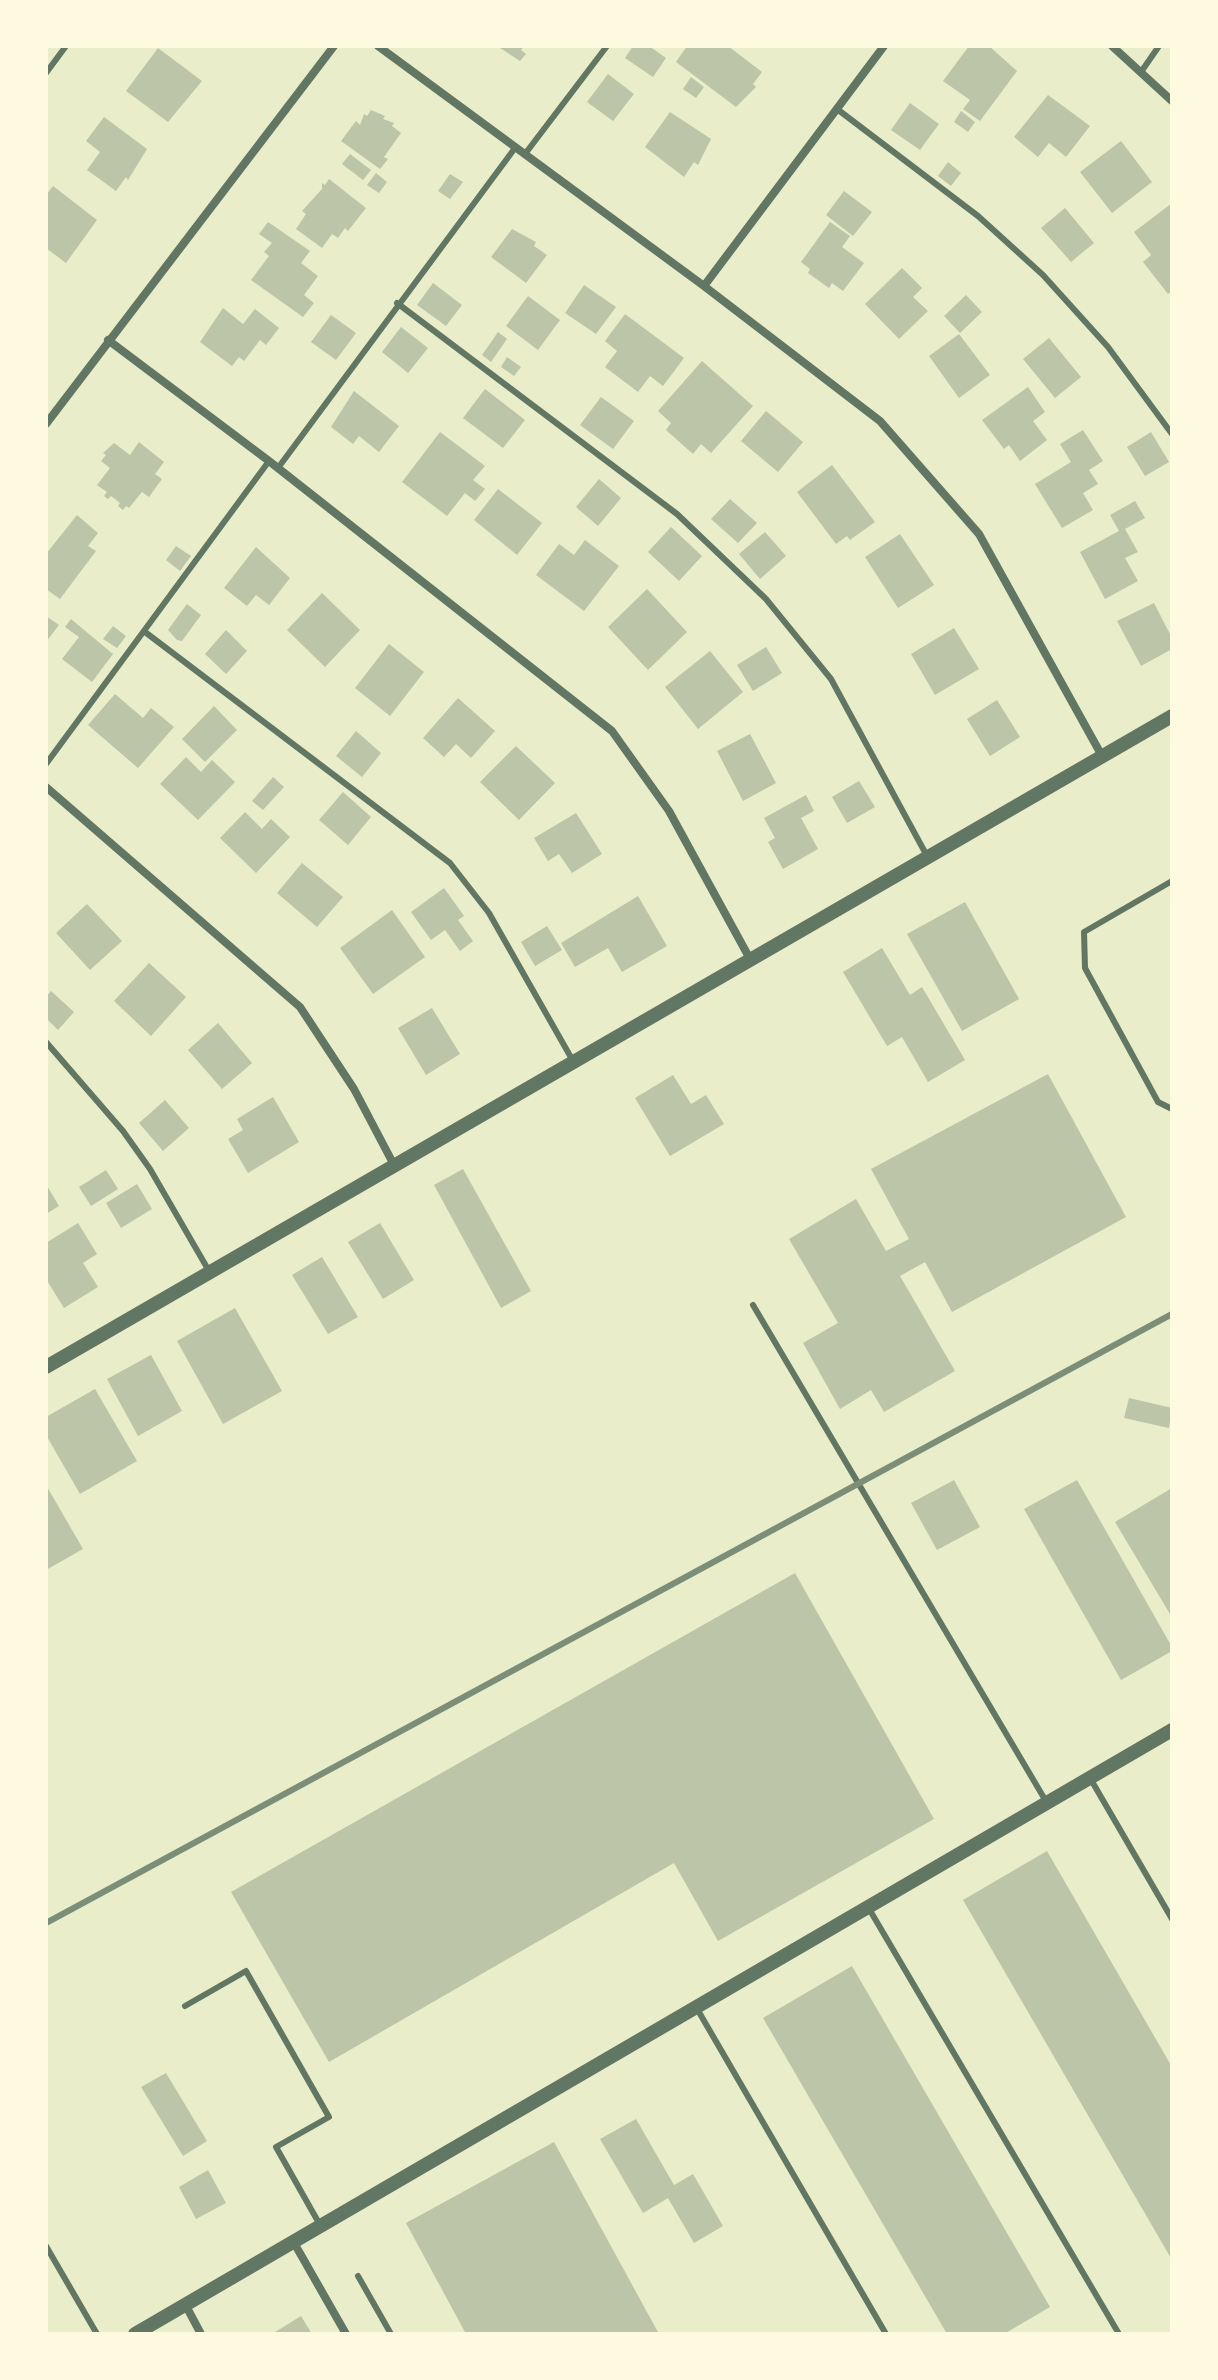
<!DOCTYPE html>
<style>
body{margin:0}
#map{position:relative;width:1218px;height:2380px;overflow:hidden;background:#e9edc9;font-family:Manrope,sans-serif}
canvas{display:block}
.frame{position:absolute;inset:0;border:48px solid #fefae0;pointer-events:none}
</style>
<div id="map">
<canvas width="1218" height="2380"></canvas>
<div class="frame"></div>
</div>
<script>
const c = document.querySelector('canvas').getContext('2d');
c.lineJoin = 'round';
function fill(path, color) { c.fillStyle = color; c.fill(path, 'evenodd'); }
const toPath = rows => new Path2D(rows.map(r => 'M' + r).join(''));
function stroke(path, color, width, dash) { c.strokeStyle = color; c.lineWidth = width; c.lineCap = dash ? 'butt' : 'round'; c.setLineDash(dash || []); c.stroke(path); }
fill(toPath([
 [497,46,524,46,521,50,526,54,520,61],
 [633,46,649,46,666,58,653,77,625,58],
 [687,46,728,46,762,72,753,84,756,87,736,107,676,62],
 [969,46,989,46,1017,71,980,121,963,109,970,100,943,81],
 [158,48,202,81,168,122,126,91],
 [608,74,634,94,613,121,587,102],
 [691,77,704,87,696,98,683,89],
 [1048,95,1090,126,1066,157,1049,143,1038,157,1014,137],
 [910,103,939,124,920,150,891,130],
 [371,110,385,116,383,119,394,123,392,126,401,133,384,157,388,159,380,169,341,141,356,121,360,125,364,114,367,116],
 [961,111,975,122,968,132,954,122],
 [670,112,711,139,698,165,694,162,684,177,645,147],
 [104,117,147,149,128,180,126,177,116,191,87,170,100,152,86,141],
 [1121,141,1152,182,1112,213,1080,172],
 [350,154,371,170,363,180,342,164],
 [948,162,961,173,951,186,938,176],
 [376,173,387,182,379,193,367,185],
 [450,174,463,182,450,199,438,191],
 [329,179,366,208,348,231,345,228,338,238,332,234,322,248,296,229,306,214,302,211,322,189,322,183,325,185],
 [53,186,97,220,66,263,46,248,46,195],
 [844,191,872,212,853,236,826,215],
 [1172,203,1172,291,1168,294,1143,262,1151,255,1134,232],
 [1065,208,1094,243,1071,262,1041,228],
 [268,222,310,251,301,263,318,276,304,295,314,303,303,317,251,280,269,256,264,252,272,243,259,234],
 [830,222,850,236,842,247,864,263,843,291,832,283,829,288,808,273,810,269,801,262],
 [512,229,536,242,534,246,547,255,526,283,491,257],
 [902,268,922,288,913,297,928,311,899,339,865,304],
 [433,283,462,305,446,326,417,305],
 [584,285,616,307,596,334,565,313],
 [966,295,982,312,960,333,944,316],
 [528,296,560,320,538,350,506,326],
 [223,308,243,324,255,309,279,328,266,345,260,340,244,361,239,357,232,366,200,342],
 [625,314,684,358,663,386,650,376,638,392,605,367,617,351,605,341],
 [331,315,356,333,336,360,311,342],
 [401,327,428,348,408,373,382,352],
 [498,332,507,339,491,362,482,355],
 [959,334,990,375,959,398,929,356],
 [1049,338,1081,377,1055,398,1023,359],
 [507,357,521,367,514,376,501,367],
 [702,361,753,406,711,453,701,444,693,454,666,430,671,423,658,411],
 [1028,387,1045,412,1033,421,1047,440,1020,461,1009,445,1004,449,982,420],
 [485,389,525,420,503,448,463,418],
 [354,391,399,426,379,452,359,436,353,444,331,427],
 [601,397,634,421,613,449,580,425],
 [766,411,803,442,778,472,741,441],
 [1083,430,1103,461,1089,470,1098,484,1083,493,1093,510,1062,528,1035,484,1071,462,1060,444],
 [440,432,485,466,473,480,485,489,475,501,465,493,447,516,402,482],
 [1151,432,1169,462,1145,476,1127,447],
 [139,442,164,462,155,474,162,479,149,497,142,492,129,508,126,506,123,510,118,506,120,503,111,496,108,499,104,496,107,492,97,485,110,468,101,461,106,455,103,453,114,443,130,455],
 [832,465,875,522,850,540,847,536,836,544,797,492],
 [599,479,621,498,598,526,576,507],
 [498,489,542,523,517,555,474,520],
 [730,499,757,523,738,543,711,519],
 [1135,501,1145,518,1125,529,1138,552,1125,558,1138,581,1105,599,1080,552,1119,531,1110,515],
 [77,515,98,533,88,546,96,551,60,599,46,589,46,554],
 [671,527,702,556,679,581,648,552],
 [765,532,786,556,760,579,739,554],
 [900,534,934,585,898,608,865,557],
 [585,540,619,566,584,611,536,575,559,544,574,555],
 [176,546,191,556,180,571,166,560],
 [256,547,290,578,269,605,256,595,247,606,224,588],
 [647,589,687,632,648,670,608,627],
 [322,593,360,630,325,667,287,630],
 [1154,603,1172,638,1172,649,1141,666,1117,621],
 [187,604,201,615,182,641,177,640,168,630],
 [46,616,59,625,46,642],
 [71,619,113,654,92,682,62,659,79,637,65,627],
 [113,626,126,636,117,648,103,639],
 [954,628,979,669,935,695,911,654],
 [226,630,247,651,226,674,205,654],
 [389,644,424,672,390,716,355,688],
 [766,647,782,673,753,691,737,665],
 [710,651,743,692,698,729,665,687],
 [115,694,143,718,151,708,174,727,138,768,88,725],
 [458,698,495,731,471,758,456,744,444,757,423,738],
 [997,700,1020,737,990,756,967,719],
 [214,706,237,730,205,762,182,739],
 [356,731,381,753,362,777,336,756],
 [750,734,776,783,743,801,717,751],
 [516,746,555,783,519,820,480,782],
 [186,757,201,772,212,760,235,782,198,820,160,784],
 [273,777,284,787,263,810,252,801],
 [859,781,875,807,847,823,832,797],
 [343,792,371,817,348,845,319,820],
 [806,795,814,811,801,818,818,849,783,869,768,842,775,838,764,818],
 [245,812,262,829,271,819,290,837,256,873,220,838],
 [576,813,602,854,572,873,559,854,548,861,534,838],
 [302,863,343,897,317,927,277,893],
 [444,888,464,916,458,920,473,941,460,951,445,930,431,940,411,912],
 [638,896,667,946,622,972,608,948,575,967,561,943],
 [965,902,1019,999,962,1031,907,934],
 [87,904,122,941,90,970,56,933],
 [392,910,425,957,373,994,340,948],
 [547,926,562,950,535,966,521,942],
 [882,948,910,995,922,987,965,1060,928,1082,902,1037,887,1046,843,972],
 [149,963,186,997,151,1036,114,1001],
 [51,991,74,1012,58,1030,46,1018,46,997],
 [432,1008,460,1054,426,1075,398,1028],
 [218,1023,252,1063,222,1089,188,1050],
 [1048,1074,1126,1217,952,1312,925,1262,900,1276,955,1371,884,1412,871,1390,840,1409,803,1343,838,1323,789,1239,856,1199,886,1251,909,1239,871,1169],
 [673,1075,691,1104,706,1095,724,1124,670,1156,635,1098],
 [273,1097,299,1142,248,1173,228,1139,243,1130,237,1119],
 [165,1100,189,1128,163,1151,139,1123],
 [463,1169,531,1291,501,1308,434,1185],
 [106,1170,118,1189,91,1206,79,1187],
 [46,1184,59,1206,46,1214],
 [137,1184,152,1209,121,1228,106,1203],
 [78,1223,97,1254,83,1263,98,1287,64,1308,46,1279,46,1243],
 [380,1223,414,1280,383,1299,348,1242],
 [322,1257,358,1317,328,1334,292,1275],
 [235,1308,282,1391,223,1424,177,1341],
 [151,1355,182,1411,138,1436,107,1379],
 [95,1389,137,1461,80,1494,46,1435,46,1417],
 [1129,1398,1172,1408,1169,1428,1124,1418],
 [954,1480,980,1527,937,1550,911,1503],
 [1077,1480,1172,1647,1172,1651,1121,1680,1024,1509],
 [46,1485,83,1549,46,1570],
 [1172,1488,1172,1613,1170,1614,1115,1522],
 [795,1573,934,1819,718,1941,674,1863,329,2062,231,1892],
 [1047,1851,1172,2067,1172,2260,963,1900],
 [852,1966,1050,2307,1004,2334,947,2334,763,2018],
 [166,2073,207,2141,183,2156,141,2087],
 [636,2119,674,2185,693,2174,723,2226,694,2243,668,2198,643,2213,600,2139],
 [554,2142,659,2334,466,2334,406,2223],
 [208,2170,226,2203,196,2219,179,2187],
 [301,2316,312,2334,272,2334]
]), '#bcc5a7');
stroke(toPath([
 [1141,72,1159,46],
 [46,73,66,46],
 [837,109,978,216,1043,275,1108,347,1172,434],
 [525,154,607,46],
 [397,303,677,514,766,599,831,679,927,856],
 [278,468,515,148],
 [145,632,450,863,489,913,573,1061],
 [46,764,269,461],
 [1172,881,1084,932,1085,968,1158,1102,1172,1109],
 [46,1042,123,1131,150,1169,209,1271],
 [753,1305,1047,1803],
 [1090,1778,1172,1919],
 [868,1907,1119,2334],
 [185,2006,246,1971,329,2117,276,2147,320,2225],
 [696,2007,886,2334],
 [46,2246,97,2334],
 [358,2276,391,2334]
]), '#617663', 6);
stroke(toPath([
 [378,46,704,286,880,421,979,534,1102,756],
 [1112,46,1172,101],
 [704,286,884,46],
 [108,340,269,461,612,731,669,811,750,959],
 [46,424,334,46],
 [46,787,300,1007,354,1089,394,1165],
 [293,2241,346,2334],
 [185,2304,201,2334]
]), '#617663', 8);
stroke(toPath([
 [46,1367,1172,716],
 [135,2334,1172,1730]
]), '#617663', 14);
stroke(toPath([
 [46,1923,1172,1314]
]), '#7c8e77', 6);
</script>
